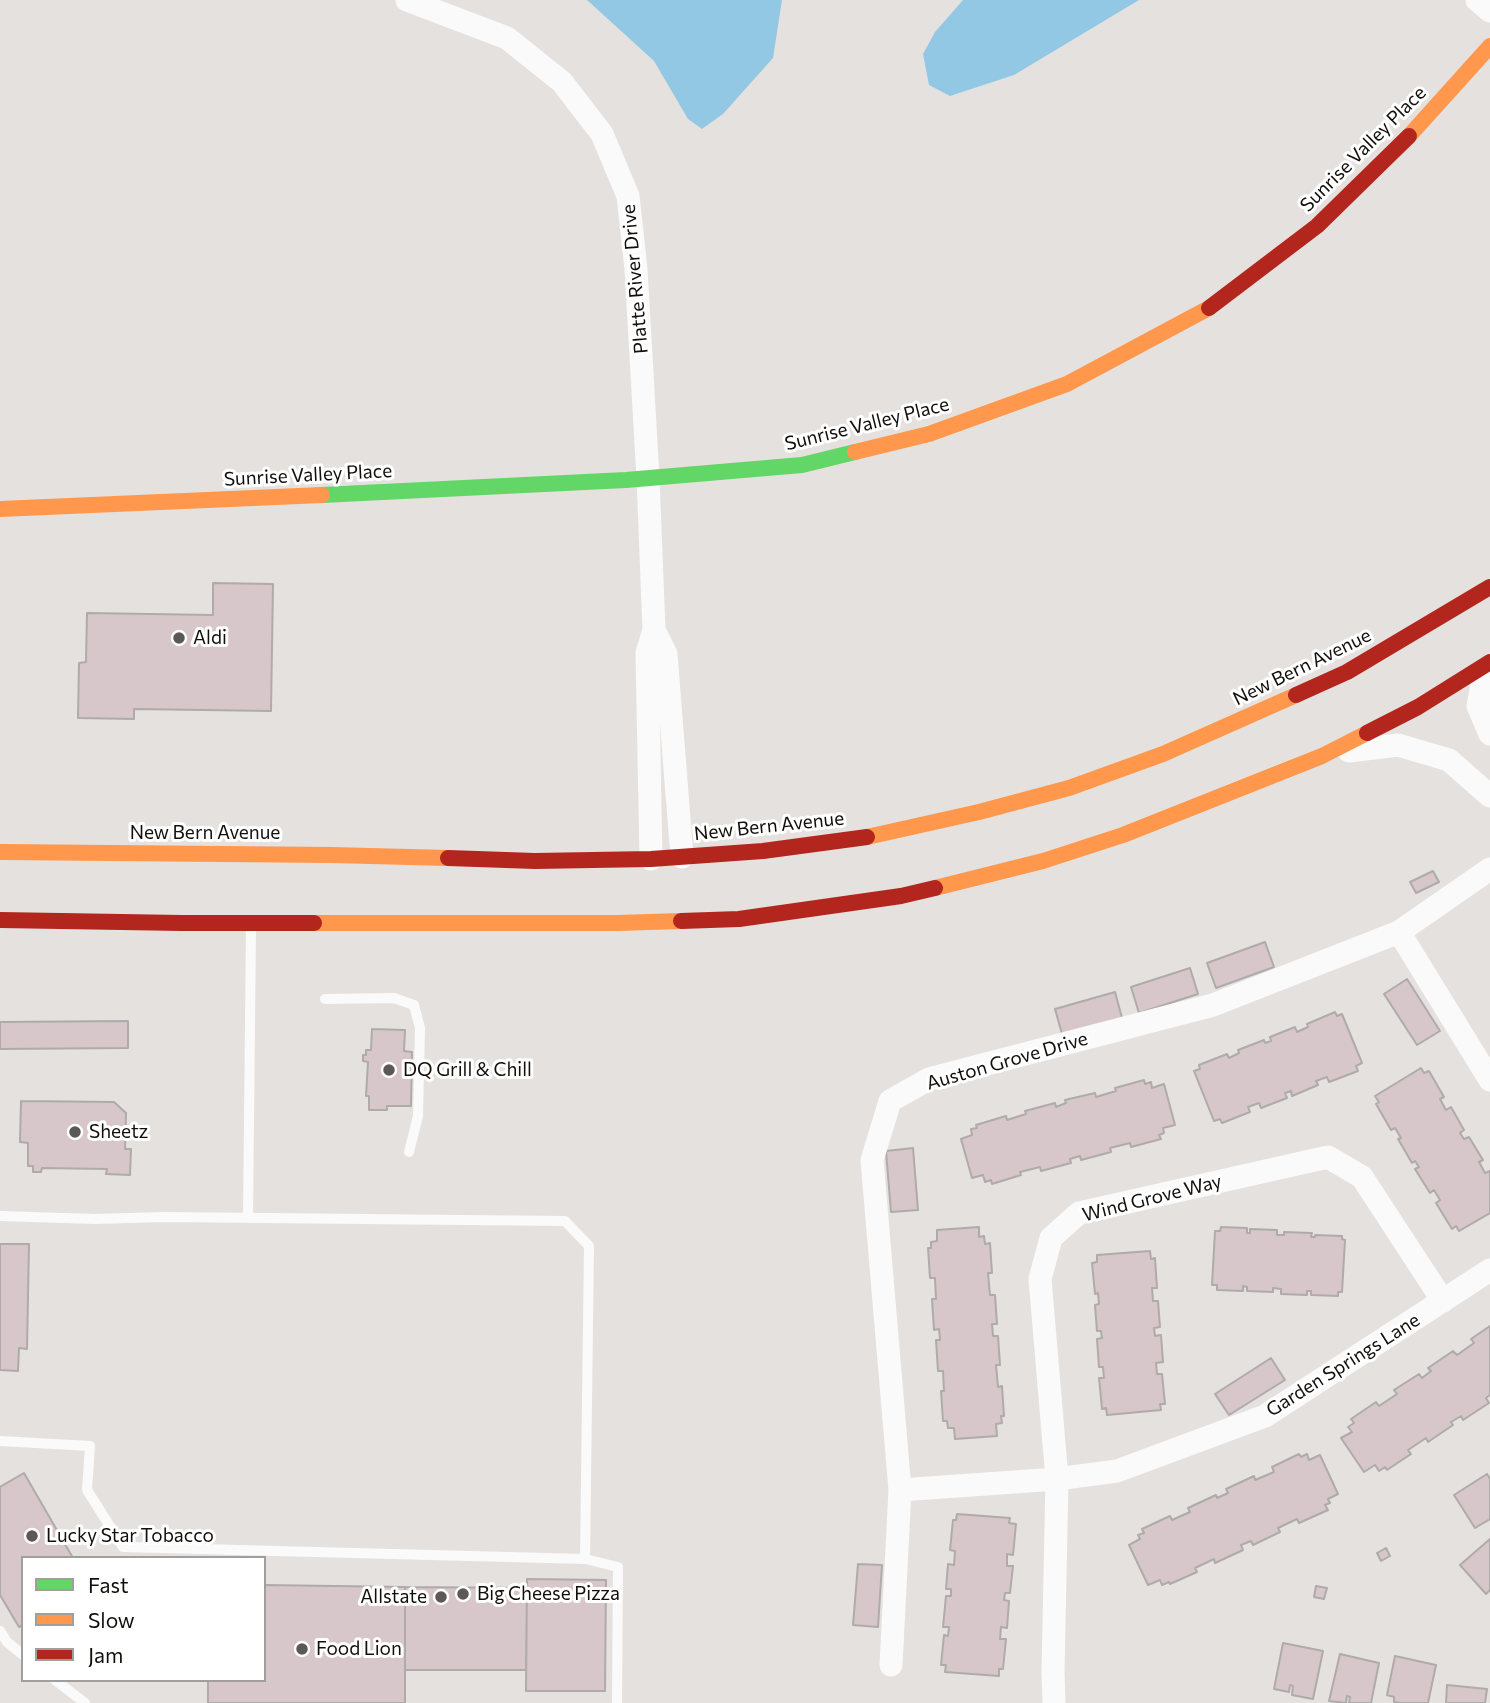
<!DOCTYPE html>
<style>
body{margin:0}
#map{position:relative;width:1490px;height:1703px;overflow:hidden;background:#e5e1de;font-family:Commissioner,sans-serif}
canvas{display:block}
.legend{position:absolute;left:21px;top:1556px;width:245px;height:126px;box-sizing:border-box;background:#fff;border:2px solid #a09f9e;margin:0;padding:9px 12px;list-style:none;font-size:21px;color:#110f0d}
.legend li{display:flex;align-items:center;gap:14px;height:35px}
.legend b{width:35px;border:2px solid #a09f9e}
</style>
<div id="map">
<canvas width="1490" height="1703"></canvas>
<ul class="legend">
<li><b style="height:9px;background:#63d668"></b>Fast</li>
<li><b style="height:9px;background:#ff974d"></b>Slow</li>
<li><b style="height:9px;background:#b3261e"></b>Jam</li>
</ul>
</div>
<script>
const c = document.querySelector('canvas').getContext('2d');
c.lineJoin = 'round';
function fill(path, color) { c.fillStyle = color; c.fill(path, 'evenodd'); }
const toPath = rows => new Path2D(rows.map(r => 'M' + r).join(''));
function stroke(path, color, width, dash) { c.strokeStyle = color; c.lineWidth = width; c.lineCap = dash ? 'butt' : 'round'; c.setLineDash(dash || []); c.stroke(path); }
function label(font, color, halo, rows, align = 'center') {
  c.font = font + ' Commissioner,sans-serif'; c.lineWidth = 6; c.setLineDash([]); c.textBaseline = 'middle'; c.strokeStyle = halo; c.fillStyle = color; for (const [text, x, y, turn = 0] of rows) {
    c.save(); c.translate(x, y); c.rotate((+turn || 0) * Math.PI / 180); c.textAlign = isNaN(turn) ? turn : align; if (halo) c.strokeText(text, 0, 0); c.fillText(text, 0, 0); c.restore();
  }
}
fill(toPath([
 [587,0,782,0,773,58,723,114,702,129,688,119,654,61],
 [963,0,1139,0,1014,75,950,96,929,85,923,54,935,32]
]), '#93c8e4');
const building = toPath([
 [213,583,273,584,271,711,134,709,134,719,78,718,79,663,86,662,87,613,213,615,213,583],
 [1433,871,1439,882,1416,893,1410,882,1433,871],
 [1265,942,1274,967,1216,988,1207,963,1265,942],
 [1190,968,1198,994,1139,1013,1131,987,1190,968],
 [1407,979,1440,1031,1417,1045,1384,994,1407,979],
 [1115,992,1122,1018,1062,1034,1055,1009,1115,992],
 [1335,1012,1337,1016,1342,1014,1362,1063,1356,1066,1358,1071,1329,1082,1327,1077,1316,1081,1318,1085,1292,1096,1291,1091,1285,1093,1287,1098,1261,1108,1259,1103,1248,1107,1250,1112,1222,1123,1220,1119,1214,1121,1194,1071,1200,1069,1199,1065,1227,1054,1229,1058,1239,1053,1238,1050,1264,1040,1265,1043,1271,1041,1270,1037,1295,1027,1297,1032,1308,1027,1307,1024,1335,1012],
 [128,1021,128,1048,0,1049,0,1022,128,1021],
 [372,1029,405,1030,404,1051,412,1052,411,1106,387,1106,387,1110,369,1110,369,1096,366,1096,368,1062,363,1061,363,1055,366,1055,366,1050,371,1050,372,1029],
 [1421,1068,1424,1073,1429,1071,1444,1097,1440,1099,1446,1110,1451,1107,1464,1130,1460,1133,1464,1139,1469,1137,1483,1160,1479,1162,1485,1173,1490,1171,1490,1213,1459,1231,1456,1226,1452,1229,1436,1203,1440,1200,1434,1190,1430,1193,1415,1169,1419,1167,1415,1161,1412,1163,1398,1139,1401,1138,1395,1128,1391,1130,1376,1104,1379,1102,1375,1096,1421,1068],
 [1144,1080,1145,1084,1151,1082,1152,1088,1164,1084,1175,1125,1163,1128,1164,1133,1159,1135,1161,1139,1131,1147,1130,1143,1110,1148,1111,1152,1081,1160,1080,1156,1070,1159,1071,1163,1041,1171,1040,1167,1020,1172,1021,1175,992,1184,991,1180,985,1182,983,1175,972,1178,961,1139,972,1135,971,1129,977,1128,976,1125,1006,1116,1007,1120,1026,1114,1025,1111,1055,1103,1056,1107,1066,1103,1065,1100,1095,1093,1096,1097,1116,1091,1115,1088,1144,1080],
 [21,1101,114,1102,126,1113,125,1149,131,1149,130,1175,106,1174,107,1169,42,1168,41,1172,33,1172,33,1166,28,1166,28,1143,20,1142,21,1101],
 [913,1148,918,1210,891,1212,886,1151,913,1148],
 [979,1227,979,1237,984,1236,985,1244,990,1243,992,1273,988,1273,990,1295,995,1295,997,1324,992,1324,993,1336,998,1336,1000,1365,996,1365,998,1387,1002,1386,1004,1416,1001,1416,1002,1423,996,1424,997,1436,955,1439,954,1428,948,1428,947,1421,943,1421,941,1391,944,1391,943,1371,938,1371,936,1340,940,1340,939,1329,934,1330,932,1299,936,1299,935,1278,930,1278,928,1248,931,1248,931,1242,937,1241,937,1230,979,1227],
 [1221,1227,1247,1228,1247,1233,1250,1233,1250,1229,1277,1230,1277,1235,1284,1235,1284,1232,1312,1233,1311,1237,1315,1237,1315,1235,1342,1236,1342,1239,1345,1240,1342,1292,1338,1292,1338,1296,1311,1295,1311,1291,1307,1291,1307,1295,1281,1294,1281,1289,1273,1288,1273,1292,1247,1291,1247,1287,1243,1286,1243,1291,1217,1290,1217,1285,1212,1285,1215,1231,1220,1231,1221,1227],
 [0,1244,29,1244,27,1349,19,1348,18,1371,0,1370,0,1244],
 [1150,1251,1151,1259,1155,1258,1157,1288,1152,1288,1153,1301,1158,1301,1160,1327,1154,1328,1155,1336,1161,1335,1163,1362,1156,1363,1157,1374,1162,1374,1165,1404,1160,1404,1161,1410,1107,1415,1106,1408,1102,1409,1099,1378,1104,1378,1103,1367,1099,1367,1097,1339,1102,1338,1101,1331,1097,1331,1095,1305,1099,1304,1098,1293,1095,1294,1092,1263,1097,1262,1097,1255,1150,1251],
 [1490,1326,1490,1395,1486,1398,1489,1403,1463,1420,1461,1416,1451,1422,1453,1425,1428,1442,1426,1438,1408,1450,1411,1454,1387,1470,1385,1467,1379,1471,1375,1465,1364,1472,1341,1438,1352,1432,1348,1427,1354,1423,1351,1419,1376,1402,1379,1406,1397,1394,1394,1390,1419,1374,1422,1378,1431,1371,1428,1368,1453,1351,1457,1355,1474,1343,1471,1339,1490,1326],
 [1271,1358,1285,1380,1229,1415,1215,1394,1271,1358],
 [1299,1454,1301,1457,1307,1454,1309,1460,1320,1455,1338,1494,1328,1499,1330,1503,1325,1505,1328,1510,1299,1523,1297,1519,1278,1528,1280,1532,1253,1545,1251,1541,1241,1545,1243,1550,1215,1563,1214,1559,1195,1568,1197,1572,1170,1584,1169,1582,1162,1585,1160,1580,1148,1585,1129,1545,1140,1539,1138,1535,1144,1533,1142,1529,1170,1516,1172,1520,1190,1512,1188,1508,1216,1495,1217,1498,1228,1493,1226,1489,1254,1476,1255,1480,1274,1472,1272,1467,1299,1454],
 [24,1473,73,1558,23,1558,23,1625,19,1627,0,1595,0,1487,24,1473],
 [1487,1474,1490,1479,1490,1519,1475,1528,1454,1495,1487,1474],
 [957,1514,1010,1518,1009,1523,1016,1524,1013,1555,1007,1554,1007,1566,1013,1566,1010,1593,1005,1593,1004,1600,1009,1601,1007,1628,1001,1627,1000,1639,1006,1639,1003,1669,999,1669,999,1676,945,1672,946,1665,941,1665,944,1635,948,1636,949,1627,943,1627,946,1596,951,1596,951,1589,946,1589,948,1564,954,1565,955,1551,950,1550,953,1520,956,1520,957,1514],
 [1490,1539,1490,1590,1486,1594,1460,1565,1490,1539],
 [1386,1548,1390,1556,1381,1561,1377,1553,1386,1548],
 [858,1564,882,1565,878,1627,853,1625,858,1564],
 [527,1579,606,1580,605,1691,526,1691,527,1579],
 [264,1585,405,1587,405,1703,208,1703,208,1680,264,1680,264,1585],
 [1316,1586,1327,1588,1324,1599,1314,1597,1316,1586],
 [405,1587,527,1588,526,1670,405,1670,405,1587],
 [1283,1643,1323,1651,1313,1699,1292,1695,1293,1686,1290,1685,1289,1692,1274,1689,1283,1643],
 [1340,1654,1379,1663,1371,1703,1349,1703,1350,1697,1347,1696,1346,1703,1329,1701,1340,1654],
 [1395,1656,1436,1665,1428,1703,1401,1703,1394,1702,1394,1697,1387,1695,1395,1656],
 [1447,1685,1487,1689,1485,1703,1446,1703,1447,1685]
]);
fill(building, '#d7c7ca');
stroke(building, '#afabaa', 2);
stroke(toPath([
 [325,999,394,998,414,1005,420,1028,418,1116,409,1152],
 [0,1216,95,1219,164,1217,565,1221,589,1246,585,1559,123,1547,87,1490,90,1446,0,1441],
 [248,1218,251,927],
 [585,1559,618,1567,617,1703],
 [0,1631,7,1642,23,1655],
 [55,1680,85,1703]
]), '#fbfafa', 10);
stroke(toPath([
 [407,0,507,38,562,82,602,134,628,196,636,269,648,478,654,630,647,653,651,859],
 [1477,0,1490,11],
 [654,630,666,654,682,857],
 [1490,673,1482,684,1478,706,1490,734],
 [1349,751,1398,745,1449,760,1490,796],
 [1399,932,1490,1080],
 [900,1490,1057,1479,1117,1471,1265,1416,1490,1270],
 [891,1665,900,1490,872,1160,890,1101,929,1079,1213,1005,1399,932,1490,869],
 [1054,1703,1053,1672,1057,1479,1040,1279,1051,1238,1079,1213,1328,1157,1362,1177,1443,1301]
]), '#fbfafa', 23);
stroke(toPath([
 [322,495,626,480,802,465,855,452]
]), '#63d668', 16);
stroke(toPath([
 [1409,136,1490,46],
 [855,452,929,434,1067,384,1209,308],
 [0,509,322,495],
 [867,837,979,812,1069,788,1163,754,1296,695],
 [0,852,332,855,448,858],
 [935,888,1043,861,1123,835,1322,756,1367,733],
 [314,923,618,923,681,921]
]), '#ff974d', 16);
stroke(toPath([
 [1209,308,1317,226,1409,136],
 [1296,695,1347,672,1490,587],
 [1367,733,1418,707,1490,662],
 [448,858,535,861,651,859,763,851,867,837],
 [0,920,182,923,314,923],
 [681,921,739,919,901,896,935,888]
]), '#b3261e', 16);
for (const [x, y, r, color] of [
 [179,638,7,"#5b5856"],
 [389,1070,7,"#5b5856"],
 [75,1132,7,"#5b5856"],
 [32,1536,7,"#5b5856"],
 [463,1594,7,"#5b5856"],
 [441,1597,7,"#5b5856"],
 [302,1649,7,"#5b5856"]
]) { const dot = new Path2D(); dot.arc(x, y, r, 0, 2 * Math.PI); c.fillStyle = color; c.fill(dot); stroke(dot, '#fff', 2.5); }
label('19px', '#110f0d', '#fff', [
 ["Sunrise Valley Place",1363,149,-45],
 ["Platte River Drive",635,279,-95],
 ["Sunrise Valley Place",867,424,-14],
 ["Sunrise Valley Place",308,475,-3],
 ["New Bern Avenue",1302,667,-26],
 ["New Bern Avenue",769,826,-6],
 ["New Bern Avenue",205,833],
 ["Auston Grove Drive",1007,1061,-16],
 ["Wind Grove Way",1152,1198,-14],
 ["Garden Springs Lane",1343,1365,-32]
]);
label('19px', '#110f0d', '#fff', [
 ["Aldi",193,638],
 ["DQ Grill & Chill",403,1070],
 ["Sheetz",89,1132],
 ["Lucky Star Tobacco",46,1536],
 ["Big Cheese Pizza",477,1594],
 ["Allstate",427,1597,"right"],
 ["Food Lion",316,1649]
], 'left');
</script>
